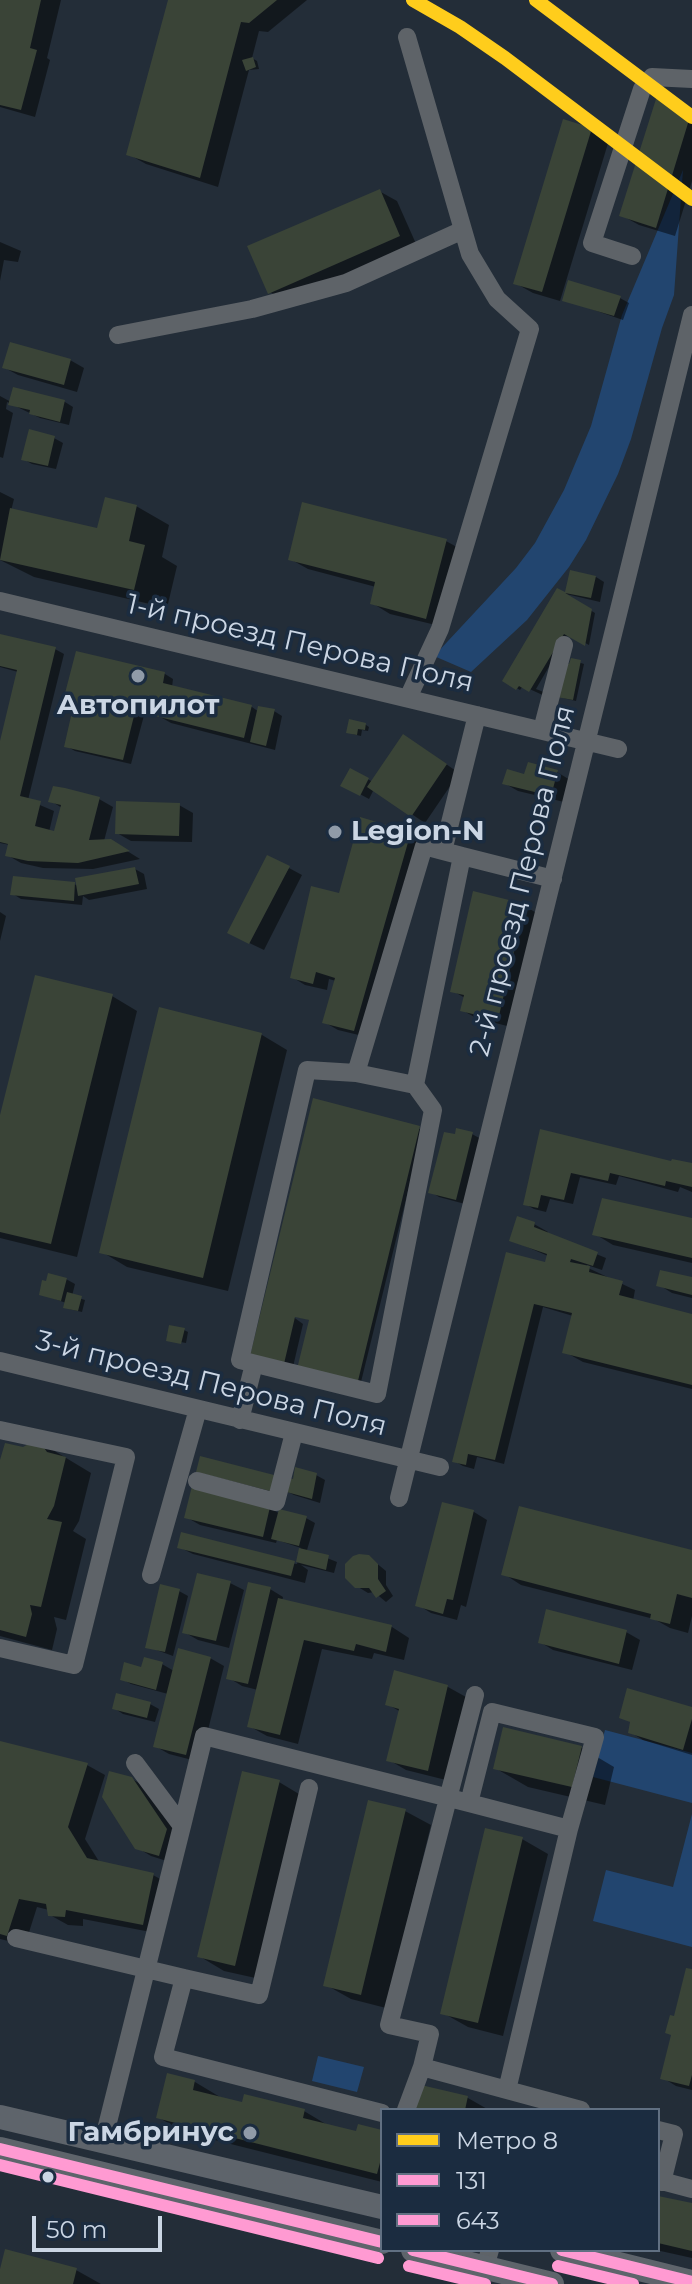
<!DOCTYPE html>
<meta charset="utf-8">
<style>
body{margin:0}
#map{position:relative;width:692px;height:2284px;overflow:hidden;background:#232d38;font-family:Montserrat,sans-serif}
canvas{display:block}
.legend{position:absolute;left:380px;top:2108px;width:280px;height:144px;box-sizing:border-box;background:#1b2c40;border:2px solid #617082;margin:0;padding:10px 14px;list-style:none;font-size:24px;color:#cbd6e4}
.legend li{display:flex;align-items:center;gap:16px;height:40px}
.legend b{width:40px;border:2px solid #617082}
.scale{position:absolute;left:32px;top:2216px;width:130px;height:36px;box-sizing:border-box;border:4px solid #cbd6e4;border-top:0;padding-left:10px;font-size:24px;line-height:28px;white-space:nowrap;color:#cbd6e4;-webkit-text-stroke:6px #1b2c40;paint-order:stroke}
</style>
<div id="map">
<canvas width="692" height="2284"></canvas>
<ul class="legend">
<li><b style="height:10px;background:#ffcd1c"></b>Метро 8</li>
<li><b style="height:10px;background:#ff9ad2"></b>131</li>
<li><b style="height:10px;background:#ff9ad2"></b>643</li>
</ul>
<div class="scale">50 m</div>
</div>
<script>
const c = document.querySelector('canvas').getContext('2d');
c.lineJoin = 'round';
function fill(path, color) { c.fillStyle = color; c.fill(path, 'evenodd'); }
const toPath = rows => new Path2D(rows.map(r => 'M' + r).join(''));
function stroke(path, color, width, dash) { c.strokeStyle = color; c.lineWidth = width; c.lineCap = dash ? 'butt' : 'round'; c.setLineDash(dash || []); c.stroke(path); }
function label(font, color, halo, rows, align = 'center') {
  c.font = font + ' Montserrat,sans-serif'; c.lineWidth = 7; c.setLineDash([]); c.textBaseline = 'middle'; c.strokeStyle = halo; c.fillStyle = color; for (const [text, x, y, turn = 0] of rows) {
    c.save(); c.translate(x, y); c.rotate((+turn || 0) * Math.PI / 180); c.textAlign = isNaN(turn) ? turn : align; if (halo) c.strokeText(text, 0, 0); c.fillText(text, 0, 0); c.restore();
  }
}
fill(toPath([
 [683,170,674,295,662,328,631,439,618,474,586,540,569,567,527,620,471,672,434,656,516,568,535,543,564,490,591,426,622,315],
 [605,1730,692,1753,692,1803,593,1777],
 [692,1814,692,1947,593,1921,606,1870,673,1887],
 [318,2056,364,2067,357,2092,312,2081]
]), '#22456f');
fill(toPath([
 [0,0,61,0,47,58,50,60,35,117,0,107],
 [170,0,307,0,268,32,259,31,252,58,257,61,259,69,249,70,218,187,146,164,128,154],
 [657,101,692,112,692,181,675,236,639,225,621,215],
 [565,121,592,130,609,140,560,301,533,293,515,283],
 [379,191,397,201,417,246,288,303,270,292],
 [0,242,21,251,18,262,4,260,0,281],
 [620,298,629,303,623,320,565,300],
 [70,360,84,368,77,392,18,375,5,368],
 [14,389,65,402,73,407,69,425,40,418,7,402,6,409,13,413,3,458,0,457,0,396,11,402],
 [54,438,63,443,56,469,32,464,23,459],
 [0,492,14,499,11,511,99,531,136,506,169,525,162,557,177,566,167,608,34,577,0,560],
 [446,541,464,551,444,627,390,614,372,603,376,587,308,569,290,559],
 [571,572,596,577,604,582,600,602,566,594],
 [558,591,595,613,589,645,568,634,536,689,546,693,549,698,523,686,520,690,505,681],
 [0,636,55,649,64,654,28,800,54,811,49,832,55,833,62,808,51,801,99,799,113,807,104,841,111,841,140,859,93,869,43,868,21,863,7,855,10,845,0,843,0,750,18,672,0,667],
 [78,653,165,674,173,679,172,687,252,707,259,712,274,711,282,716,275,750,171,723,157,715,159,710,146,708,131,764,75,751,66,746,75,705,66,700],
 [572,660,584,664,576,701,563,698],
 [351,721,366,725,369,727,368,731,362,730,361,736,352,734],
 [417,744,459,773,425,823,374,789,369,799,343,785,351,770,373,782],
 [557,772,570,780,564,802,518,791,504,783],
 [179,805,193,813,192,842,131,841,117,833],
 [410,833,428,844,367,1037,338,1030,324,1022,336,981,329,979,327,990,305,985,292,977,340,895],
 [289,868,302,875,264,950,243,940],
 [135,869,144,874,147,889,89,900,83,896,82,905,21,899,13,894,74,884,78,886],
 [475,894,525,906,538,914,511,1027,476,1018,462,1010,465,998,453,991],
 [0,912,6,916,0,941],
 [112,996,137,1011,77,1257,0,1238,0,1118],
 [161,1009,262,1035,287,1050,228,1291,127,1267,102,1252],
 [314,1100,423,1130,360,1386,311,1320,292,1316,303,1324,292,1371,260,1364],
 [542,1131,670,1163,692,1165,692,1192,680,1187,678,1192,619,1176,616,1185,580,1177,573,1204,550,1199,546,1212,534,1209,525,1204],
 [472,1134,481,1139,465,1204,439,1197,431,1192,456,1137],
 [692,1220,692,1263,613,1245,595,1234],
 [534,1224,548,1232,547,1234,606,1258,602,1270,587,1265,586,1267,635,1290,633,1301,692,1316,692,1389,583,1362,565,1352,573,1316,543,1307,504,1464,477,1457,474,1469,463,1466,454,1461,546,1266,548,1256,511,1240],
 [66,1279,75,1284,72,1296,85,1300,82,1312,69,1309,66,1303,41,1294],
 [692,1280,692,1298,672,1293,659,1285],
 [184,1330,188,1332,186,1343,169,1340],
 [38,1441,91,1473,79,1521,73,1531,86,1539,66,1620,54,1617,57,1629,52,1650,0,1636,0,1468,23,1449],
 [316,1475,325,1480,320,1503,294,1495,284,1490,283,1496,207,1476,294,1481],
 [444,1504,474,1512,487,1520,466,1607,461,1605,457,1620,431,1613,418,1605],
 [270,1508,280,1514,306,1518,315,1523,307,1550,337,1562,334,1573,301,1565,308,1570,305,1583,193,1554,179,1547,297,1564,301,1548,277,1540,276,1543,200,1525,186,1517],
 [692,1552,692,1616,688,1633,670,1628,654,1619,521,1585,504,1574],
 [375,1562,386,1571,386,1585,393,1596,386,1602,374,1592,368,1593,350,1582],
 [230,1583,244,1590,229,1648,198,1640,184,1632],
 [270,1589,283,1597,282,1601,392,1627,409,1638,404,1660,374,1653,372,1659,322,1649,298,1744,267,1736,249,1726,258,1690,242,1686,229,1678],
 [179,1591,188,1596,173,1656,148,1647],
 [626,1632,640,1640,632,1670,553,1650,540,1642],
 [210,1658,224,1666,200,1762,169,1754,155,1746,168,1694,131,1684,122,1679,162,1664,174,1671],
 [395,1673,448,1687,466,1697,446,1780,406,1770,389,1760,401,1712,387,1704],
 [150,1704,159,1709,155,1722,123,1714,114,1708],
 [692,1709,692,1755,643,1740,630,1732,632,1723,621,1717],
 [504,1730,582,1748,614,1767,605,1805,528,1787,495,1768],
 [0,1743,87,1765,105,1775,85,1839,100,1863,153,1875,171,1885,161,1934,83,1919,83,1926,68,1925,50,1915,49,1910,37,1907,25,1945,0,1939],
 [132,1779,146,1787,180,1838,173,1863,151,1856,136,1847],
 [279,1782,304,1797,260,1979,224,1971,199,1956],
 [405,1811,431,1825,386,2008,351,1999,326,1985],
 [522,1839,548,1854,503,2036,468,2027,443,2013],
 [692,1972,692,2090,676,2086,663,2078],
 [168,2076,195,2082,220,2097,243,2104,304,2111,329,2126,357,2133,382,2132,382,2182,183,2132,158,2117],
 [423,2087,468,2098,489,2110,417,2110],
 [658,2198,692,2206,692,2258,656,2250,658,2250],
 [76,2270,101,2284,0,2284,0,2277]
]), '#0007');
fill(toPath([
 [0,0,41,0,30,48,37,50,21,110,0,105],
 [168,0,277,0,249,23,241,22,200,178,126,155],
 [253,57,256,67,246,71,242,60],
 [656,99,692,110,656,228,619,216],
 [563,119,592,128,542,292,513,284],
 [380,189,400,236,268,294,247,246],
 [568,280,621,296,614,316,562,301],
 [10,342,71,359,64,385,2,368],
 [13,387,65,400,60,422,29,414,30,410,8,405],
 [29,429,55,436,48,466,21,460],
 [105,497,137,505,129,541,145,545,134,590,0,560,10,508,97,528],
 [302,502,447,539,426,619,370,604,375,582,288,560],
 [570,570,596,576,591,598,565,593,592,609,585,646,564,634,529,692,519,686,516,690,502,681,557,588,565,592],
 [0,634,56,647,20,796,41,801,35,826,54,831,61,805,48,802,53,786,65,788,100,797,89,840,111,839,130,851,78,863,28,861,5,856,8,844,0,842,0,741,17,670,0,666],
 [76,651,165,672,163,683,252,705,244,738,155,716,157,708,137,704,123,760,64,747,74,703,63,701],
 [571,658,581,660,573,700,557,697,564,664,569,664],
 [258,706,275,709,266,746,250,742],
 [349,719,366,723,365,730,358,729,357,735,346,733],
 [403,734,447,764,411,817,367,787],
 [528,762,558,770,551,796,502,784,507,769,524,774],
 [350,768,369,778,360,796,340,786],
 [116,801,180,803,179,836,115,834],
 [360,817,411,832,354,1031,322,1023,335,978,316,972,313,984,290,978,311,886,339,893],
 [267,855,290,866,249,944,227,933],
 [135,867,139,884,78,896,75,878],
 [13,876,75,882,74,901,10,895],
 [473,891,525,904,498,1020,460,1011,464,995,450,992],
 [35,975,113,994,51,1244,0,1232,0,1115],
 [159,1007,262,1033,203,1278,99,1253],
 [313,1098,420,1126,357,1385,297,1369,309,1320,295,1317,283,1368,249,1360],
 [456,1128,473,1132,456,1200,428,1193,444,1132,455,1134],
 [540,1129,671,1161,672,1159,692,1163,692,1187,666,1181,665,1186,610,1173,608,1181,571,1173,564,1200,541,1195,538,1208,523,1205],
 [602,1198,692,1218,692,1258,592,1235],
 [517,1216,535,1222,534,1227,598,1252,593,1266,571,1259,570,1262,590,1266,589,1272,623,1281,619,1295,692,1314,692,1385,562,1353,572,1313,534,1304,495,1460,468,1454,466,1465,452,1462,506,1252,545,1262,547,1254,509,1241],
 [660,1270,692,1277,692,1295,656,1286],
 [48,1273,67,1278,61,1301,39,1295,42,1280,46,1281],
 [67,1292,82,1296,78,1311,63,1308],
 [169,1325,185,1328,181,1344,166,1341],
 [38,1439,47,1452,66,1457,54,1506,47,1519,62,1522,41,1607,30,1605,32,1614,26,1637,0,1630,0,1460,5,1443,23,1447],
 [200,1456,278,1476,274,1492,196,1472],
 [295,1467,317,1473,312,1499,283,1491,287,1477,293,1479],
 [192,1486,270,1507,263,1537,184,1518],
 [442,1502,474,1510,453,1600,447,1599,443,1614,415,1606],
 [519,1506,692,1550,692,1598,677,1594,670,1624,650,1619,651,1614,501,1575],
 [279,1509,307,1516,299,1546,271,1539],
 [181,1532,295,1561,291,1576,177,1548],
 [299,1548,329,1555,326,1570,296,1562],
 [359,1554,369,1555,378,1564,378,1579,386,1591,376,1598,369,1588,355,1588,345,1578,345,1564,353,1556],
 [197,1573,231,1581,216,1641,182,1633],
 [248,1582,271,1587,248,1684,226,1679],
 [160,1584,180,1589,165,1652,145,1648],
 [278,1598,392,1625,386,1652,356,1644,354,1651,304,1640,280,1735,247,1727],
 [546,1609,627,1630,619,1664,538,1643],
 [178,1648,211,1657,186,1755,153,1747],
 [144,1657,163,1662,156,1690,120,1680,124,1662,141,1667],
 [394,1670,448,1685,428,1771,386,1761,399,1709,385,1705],
 [627,1688,692,1707,692,1719,683,1750,628,1733,630,1722,619,1718],
 [116,1693,151,1702,147,1718,112,1709],
 [503,1727,582,1746,572,1787,493,1769],
 [0,1741,88,1763,68,1827,87,1858,154,1873,143,1925,66,1910,65,1917,48,1916,46,1904,19,1899,7,1936,0,1934],
 [109,1771,132,1777,167,1829,159,1856,135,1849,102,1797],
 [242,1771,280,1780,235,1966,197,1957],
 [368,1800,406,1809,361,1995,323,1986],
 [485,1828,523,1837,478,2023,440,2014],
 [686,1968,692,1969,692,2075,689,2086,660,2079,671,2035,665,2033,670,2015,674,2016],
 [167,2073,195,2080,193,2090,242,2102,244,2094,305,2109,303,2118,356,2131,358,2124,382,2130,382,2155,377,2174,156,2118],
 [421,2085,468,2096,465,2110,415,2110],
 [658,2196,692,2203,692,2251,658,2243],
 [5,2249,77,2268,73,2284,0,2284,0,2269]
]), '#3a4437');
stroke(toPath([
 [407,37,470,254,497,299,530,329,440,629,408,698],
 [632,256,592,243,642,89,652,77,692,79],
 [118,335,252,309,346,283,463,230],
 [0,601,618,749],
 [542,730,564,645],
 [443,851,477,715],
 [462,856,424,846,356,1073,415,1085,462,856,553,879],
 [356,1073,307,1070,240,1360,377,1394,433,1110,415,1085],
 [0,1361,440,1467],
 [240,1420,254,1364],
 [0,1430,126,1457,74,1665,0,1648],
 [197,1481,276,1502,294,1433],
 [399,1498,692,315],
 [151,1575,198,1409],
 [309,1788,259,1995,184,1978,163,2057,382,2113],
 [182,1826,204,1736,469,1803,492,1712,595,1737,569,1829,469,1803],
 [16,1938,184,1978],
 [422,2067,430,2034,389,2025,475,1695],
 [507,2090,569,1829],
 [406,2110,422,2067,581,2110],
 [658,2130,674,2134,662,2182],
 [103,2142,182,1826,135,1763],
 [658,2180,692,2189],
 [480,2284,490,2250]
]), '#5e6368', 18);
stroke(toPath([
 [0,2117,382,2207],
 [0,2149,382,2242],
 [413,2250,552,2284],
 [562,2250,692,2282]
]), '#5e646b', 24);
stroke(toPath([
 [0,2149,382,2242],
 [413,2250,552,2284],
 [562,2250,692,2282]
]), '#ff9ad2', 12);
stroke(toPath([
 [0,2165,378,2258],
 [409,2266,485,2284],
 [558,2266,633,2284]
]), '#ff9ad2', 12);
stroke(toPath([
 [413,0,460,27,505,58,692,199],
 [536,0,692,117]
]), '#ffcd1c', 14);
for (const [x, y, r, color] of [
 [138,676,8,"#909ba8"],
 [335,832,8,"#909ba8"],
 [250,2133,8,"#909ba8"],
 [48,2177,7,"#cbd6e4"]
]) { const dot = new Path2D(); dot.arc(x, y, r, 0, 2 * Math.PI); c.fillStyle = color; c.fill(dot); stroke(dot, '#1b2c40', 3); }
label('28px', '#cbd6e4', '#1b2c40', [
 ["1-й проезд Перова Поля",300,644,13],
 ["2-й проезд Перова Поля",523,881,-76],
 ["3-й проезд Перова Поля",211,1384,14]
]);
label('bold 28px', '#cbd6e4', '#1b2c40', [
 ["Автопилот",138,706],
 ["Legion-N",351,832,"left"],
 ["Гамбринус",234,2133,"right"]
]);
</script>
